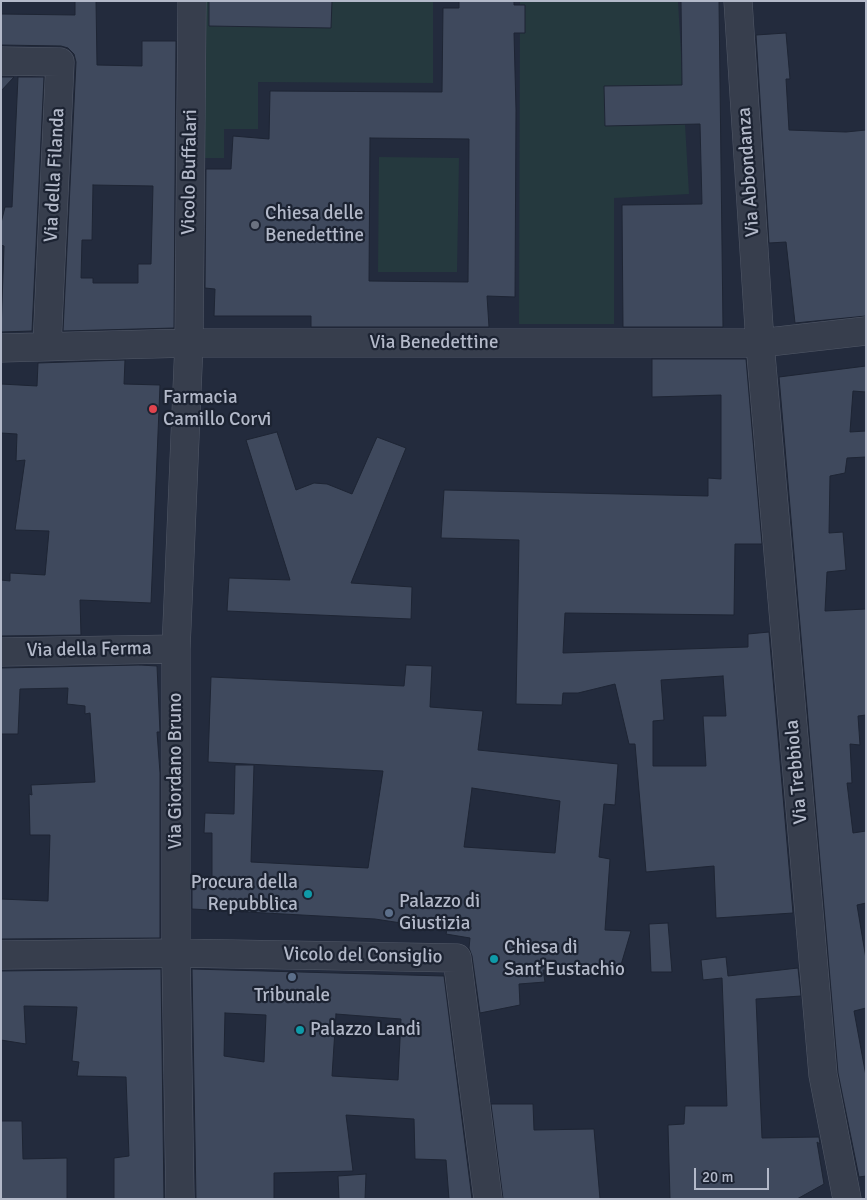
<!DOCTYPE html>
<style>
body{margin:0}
#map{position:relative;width:867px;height:1200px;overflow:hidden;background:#232b3d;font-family:Signika,sans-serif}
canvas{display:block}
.frame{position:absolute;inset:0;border:2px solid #b3b9c9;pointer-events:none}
.scale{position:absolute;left:694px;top:1168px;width:75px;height:22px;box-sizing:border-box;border:2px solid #b3b9c9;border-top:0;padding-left:6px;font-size:15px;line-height:18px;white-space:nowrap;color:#b3b9c9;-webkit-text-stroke:4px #1c2332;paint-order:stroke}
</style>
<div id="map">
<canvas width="867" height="1200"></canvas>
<div class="frame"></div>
<div class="scale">20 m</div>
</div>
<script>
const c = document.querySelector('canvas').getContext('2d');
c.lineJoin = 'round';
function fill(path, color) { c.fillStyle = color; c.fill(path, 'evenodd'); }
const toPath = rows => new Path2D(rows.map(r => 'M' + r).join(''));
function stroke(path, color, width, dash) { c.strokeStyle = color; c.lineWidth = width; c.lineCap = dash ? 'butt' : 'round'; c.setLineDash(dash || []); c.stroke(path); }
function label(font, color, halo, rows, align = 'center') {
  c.font = font + ' Signika,sans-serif'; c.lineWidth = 4.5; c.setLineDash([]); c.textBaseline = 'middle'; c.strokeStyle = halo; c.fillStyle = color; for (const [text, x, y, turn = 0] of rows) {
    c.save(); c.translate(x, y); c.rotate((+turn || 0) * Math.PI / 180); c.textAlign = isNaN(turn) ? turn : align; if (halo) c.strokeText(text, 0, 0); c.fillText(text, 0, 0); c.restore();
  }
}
fill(toPath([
 [206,1,433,1,433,83,258,82,258,129,224,129,224,158,205,158],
 [520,1,678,1,689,194,614,198,614,324,519,324],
 [379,157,459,158,457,272,378,272]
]), '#25393e');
const building = toPath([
 [75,1,96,1,97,65,142,66,142,41,176,41,174,328,63,331,76,62,74,54,68,48,61,46,1,45,1,14,75,15,75,1],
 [93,185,153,186,151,264,138,264,138,283,93,283,93,278,81,278,82,240,92,240,93,185],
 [209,1,332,1,331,28,209,26,209,1],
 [459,1,514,1,514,5,525,5,525,33,514,33,516,110,515,297,487,296,489,327,311,327,311,316,214,316,215,289,205,288,206,169,231,169,233,136,269,139,270,91,442,92,443,8,459,8,459,1],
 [370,138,469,139,468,282,369,281,370,138],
 [681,1,719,1,723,327,623,327,622,205,702,204,700,124,605,126,604,86,682,85,681,1],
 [786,33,790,79,786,79,789,130,846,132,866,130,866,316,795,323,786,242,769,243,756,35,786,33],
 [1,77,14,77,1,91,1,77],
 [18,77,44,77,32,331,1,332,4,246,1,245,1,223,5,207,12,207,18,77],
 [652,359,746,359,762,544,735,544,734,615,565,613,563,653,748,647,748,634,769,632,793,913,716,918,714,866,646,872,635,744,629,744,615,684,578,693,563,693,562,705,516,704,519,540,441,538,444,490,708,496,708,478,721,479,721,395,652,397,652,359],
 [723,676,726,716,703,716,706,766,653,766,653,721,664,720,661,680,723,676],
 [125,360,124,384,160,385,151,603,80,600,81,635,1,636,1,580,10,581,10,573,45,575,49,531,15,530,25,460,16,461,17,434,1,433,1,384,37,386,38,363,125,360],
 [866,366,866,392,853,391,850,432,866,431,866,457,847,458,845,473,830,476,829,533,843,532,846,570,827,572,825,611,866,609,866,715,858,716,860,745,850,744,852,783,847,783,853,833,866,831,866,903,857,905,866,959,866,1008,854,1011,866,1076,866,1176,859,1177,838,1073,779,377,866,366],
 [277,432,296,490,314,483,327,484,352,494,377,437,406,448,351,583,412,587,411,619,227,611,229,578,290,580,246,440,277,432],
 [140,665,157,666,160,732,157,732,160,773,160,938,1,939,1,899,48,901,50,835,30,835,29,794,32,795,31,785,95,782,90,713,85,714,85,706,67,704,68,688,20,689,18,734,1,734,1,668,140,665],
 [406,665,432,666,430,707,483,711,478,750,618,764,615,805,604,804,599,857,610,859,605,930,631,931,618,975,543,970,545,982,519,984,520,1005,480,1013,472,956,469,948,470,938,446,934,447,930,375,919,192,909,192,877,212,877,212,833,204,833,205,813,234,814,235,765,254,765,251,862,368,868,383,771,208,762,211,677,404,686,406,665],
 [472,788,560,801,555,853,464,847,472,788],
 [668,923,672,972,651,972,649,924,668,923],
 [726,957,728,976,798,968,801,996,756,999,762,1138,819,1137,820,1144,817,1142,824,1184,797,1199,670,1199,668,1125,684,1124,685,1106,727,1106,722,978,703,980,701,960,726,957],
 [161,969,164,1199,114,1199,114,1158,129,1156,126,1077,77,1076,79,1062,72,1061,77,1007,24,1006,26,1044,1,1040,1,971,161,969],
 [192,969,444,976,472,1199,449,1199,446,1160,415,1159,414,1119,346,1115,353,1171,274,1173,274,1199,196,1199,192,969],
 [225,1013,266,1015,264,1062,224,1056,225,1013],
 [336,1014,401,1019,398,1080,332,1076,336,1014],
 [491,1104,533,1104,534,1130,594,1129,600,1199,503,1199,491,1104],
 [1,1121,22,1121,23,1159,67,1158,67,1199,1,1199,1,1121],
 [366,1174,365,1199,339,1199,338,1176,366,1174]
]);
fill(building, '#3f495d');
stroke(building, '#1e2534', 1);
const minor = toPath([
 [738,1,760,343,823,1075,847,1199],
 [1,61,60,62,47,346],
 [1,348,189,343,760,343,866,331],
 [1,652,176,649],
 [1,955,176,953,457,958,488,1199],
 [180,1199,176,953,176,649,189,343,192,1]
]);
stroke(minor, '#525968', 29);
stroke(minor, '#373e4d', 28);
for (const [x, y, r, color] of [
 [255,225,5,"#6b7280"],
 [153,409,5,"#e0444e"],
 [308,894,5,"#0f9aa8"],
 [389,913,5,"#5c6f8a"],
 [494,959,5,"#0f9aa8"],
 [292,977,5,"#5c6f8a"],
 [300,1030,5,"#0f9aa8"]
]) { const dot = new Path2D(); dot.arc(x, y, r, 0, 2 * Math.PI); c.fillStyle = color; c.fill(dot); stroke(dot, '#1c2332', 2); }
label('19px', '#b3b9c9', '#1c2332', [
 ["Vicolo Buffalari",190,172,-89],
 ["Via Abbondanza",749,172,-94],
 ["Via della Filanda",55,175,-87],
 ["Via Benedettine",434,343],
 ["Via della Ferma",89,650,-1],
 ["Via Giordano Bruno",176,771,-90],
 ["Via Trebbiola",797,772,-95],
 ["Vicolo del Consiglio",363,956,1]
]);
label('19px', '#b3b9c9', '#1c2332', [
 ["Chiesa delle",265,214],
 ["Benedettine",265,236],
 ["Farmacia",163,398],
 ["Camillo Corvi",163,420],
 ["Procura della",298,883,"right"],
 ["Repubblica",298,905,"right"],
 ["Palazzo di",399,902],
 ["Giustizia",399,924],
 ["Chiesa di",504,948],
 ["Sant'Eustachio",504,970],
 ["Tribunale",292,996,"center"],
 ["Palazzo Landi",310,1030]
], 'left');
</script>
